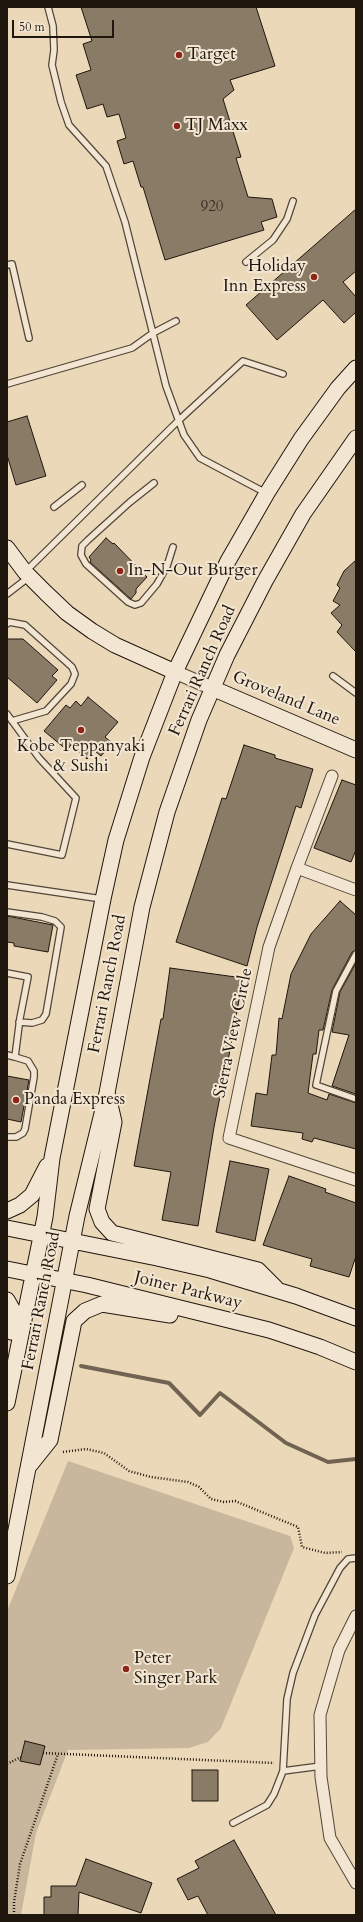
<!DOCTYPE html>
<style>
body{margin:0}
#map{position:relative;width:363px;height:1922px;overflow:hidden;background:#ebd8b9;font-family:Cardo,serif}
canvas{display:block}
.frame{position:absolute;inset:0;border:8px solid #1f160d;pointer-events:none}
.scale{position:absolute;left:12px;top:20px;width:102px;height:18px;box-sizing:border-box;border:2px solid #1f160d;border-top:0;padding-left:5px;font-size:12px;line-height:14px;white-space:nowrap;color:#1f160d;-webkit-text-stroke:3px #f2e6d2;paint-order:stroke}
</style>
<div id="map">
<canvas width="363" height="1922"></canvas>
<div class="frame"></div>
<div class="scale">50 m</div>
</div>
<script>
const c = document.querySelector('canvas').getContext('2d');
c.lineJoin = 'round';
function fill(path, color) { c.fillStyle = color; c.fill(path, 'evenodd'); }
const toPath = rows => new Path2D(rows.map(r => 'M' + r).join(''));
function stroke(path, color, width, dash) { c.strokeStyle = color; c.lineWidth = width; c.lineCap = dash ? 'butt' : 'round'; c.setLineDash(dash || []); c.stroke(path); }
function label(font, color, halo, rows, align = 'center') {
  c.font = font + ' Cardo,serif'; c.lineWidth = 4; c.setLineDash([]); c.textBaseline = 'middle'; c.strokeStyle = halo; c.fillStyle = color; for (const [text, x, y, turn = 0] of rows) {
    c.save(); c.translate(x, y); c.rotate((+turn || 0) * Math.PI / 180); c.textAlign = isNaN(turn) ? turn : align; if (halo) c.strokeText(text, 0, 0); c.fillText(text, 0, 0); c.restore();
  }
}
fill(toPath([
 [68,1461,290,1536,294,1548,221,1728,208,1742,189,1748,68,1750,36,1833,21,1915,7,1915,7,1611]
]), '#c8b79c');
stroke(toPath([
 [81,1366,169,1383,200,1415,220,1393,286,1443,328,1462,356,1459]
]), '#706351', 4);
const building = toPath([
 [81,7,256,7,275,66,230,80,234,90,223,99,241,157,236,158,248,197,272,199,277,217,261,222,264,230,165,260,143,187,141,187,133,161,124,164,117,141,126,138,119,114,107,117,103,104,87,109,76,75,91,70,83,44,92,41,81,7],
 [356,209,356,271,343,282,356,297,356,312,344,323,323,300,277,340,246,305,356,209],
 [27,416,46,476,16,485,7,455,7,422,27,416],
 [106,538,113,544,114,543,147,577,136,589,136,593,131,599,90,562,91,560,89,557,106,538],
 [356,560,356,652,337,632,342,625,331,613,340,605,333,601,340,588,337,585,344,571,356,560],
 [7,639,23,639,58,670,52,676,57,680,37,703,7,677,7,639],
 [88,697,118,722,105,737,112,743,101,756,95,751,87,759,71,745,67,750,44,731,66,705,70,708,76,701,81,706,88,697],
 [244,745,275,755,275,758,313,769,301,808,296,806,257,927,247,966,176,942,222,798,226,799,244,745],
 [342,780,356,785,356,850,351,862,314,848,342,780],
 [340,901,356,915,356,950,352,952,332,990,323,1030,319,1030,316,1054,313,1054,308,1093,327,1100,329,1094,356,1103,356,1149,314,1138,312,1142,302,1139,303,1133,251,1126,256,1093,267,1095,272,1055,276,1055,279,1018,282,1019,291,974,311,934,340,901],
 [7,916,53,925,48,952,14,946,14,943,7,942,7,916],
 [356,963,356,1094,332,1086,349,1035,332,1032,340,992,356,963],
 [170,968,243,978,226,1072,225,1071,214,1127,198,1226,162,1220,171,1172,134,1166,161,1019,163,1019,170,968],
 [7,1076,29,1080,21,1122,7,1119,7,1076],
 [230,1161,269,1169,255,1241,216,1232,230,1161],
 [289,1176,326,1189,325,1192,356,1203,356,1256,349,1277,310,1266,312,1259,263,1245,289,1176],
 [25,1741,45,1746,40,1765,20,1761,25,1741],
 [192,1770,218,1770,218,1801,192,1801,192,1770],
 [234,1840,276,1915,208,1915,198,1896,188,1900,177,1879,199,1868,195,1861,234,1840],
 [86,1859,152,1883,141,1913,79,1892,78,1915,44,1915,44,1897,51,1897,51,1886,76,1886,86,1859]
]);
fill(building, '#897b66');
stroke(building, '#1f160d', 1);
const service = toPath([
 [48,7,53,26,54,50,52,65,61,102,69,125,106,166,125,222,166,386,184,435,200,458,266,493],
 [246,262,273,240,287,219,293,201],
 [7,265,12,264,29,338],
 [7,384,132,348,153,333,176,321],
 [154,483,130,502,88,540,82,546,81,555,86,564,128,602,135,605,141,603,157,584,167,566,173,547],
 [54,507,82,485],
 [25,572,178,421,243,361,283,374],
 [7,594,29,577],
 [7,624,9,622,25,625,72,667,75,674,71,684,46,711,12,721],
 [333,676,356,693],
 [7,714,39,758,76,798,62,855,7,844],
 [7,885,102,899],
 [7,912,42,917,55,921,61,927,46,1014,42,1020,32,1023,19,1022],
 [356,954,336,991,316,1085,356,1099],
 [7,973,28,977,20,1018,15,1057,7,1055],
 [7,1137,16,1137,23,1133,25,1129,34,1077,34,1071,28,1061,15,1057],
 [283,1771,321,1766],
 [233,1823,267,1805,274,1794,283,1771,287,1699,293,1673,315,1615,340,1568,348,1559,356,1558]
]);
const minor = toPath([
 [297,868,332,776],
 [356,890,297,868,269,947,229,1138,356,1180],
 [356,1616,339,1650,320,1715,321,1777,330,1838,356,1883]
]);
const tertiary = toPath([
 [175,672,212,688]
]);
const secondary = toPath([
 [7,548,25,572,46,593,67,613,92,631,115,645,175,672],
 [212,688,356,750],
 [108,1096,114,1122,97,1209,102,1222,112,1233,258,1270,276,1288],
 [7,1211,20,1205,32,1195,47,1166],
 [7,1228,157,1258,210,1270,296,1296,356,1318],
 [7,1269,87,1285,269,1330,320,1347,356,1362],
 [7,1300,15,1314,11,1332],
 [7,1403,45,1217,52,1158,103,899,116,840,142,757,175,672,228,561,267,493,301,439,338,388,356,368],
 [30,1465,50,1440,74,1321,85,1311,102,1304,170,1315],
 [7,1576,77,1216,107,1093,142,907,167,812,199,720,227,655,265,581,303,514,356,438]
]);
stroke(service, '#524638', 8);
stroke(minor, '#524638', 13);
stroke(tertiary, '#524638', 15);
stroke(secondary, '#1f160d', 17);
stroke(toPath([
 [63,1452,86,1449,104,1453,129,1471,151,1477,188,1482,199,1487,211,1499,224,1502,235,1501,298,1527,302,1547,325,1553,342,1552],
 [43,1753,274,1763],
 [7,1764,21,1757],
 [14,1915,14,1902,20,1864,58,1754]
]), '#1f160d', 2.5, [1, 2]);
stroke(service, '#f2e6d2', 5.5);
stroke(minor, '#f2e6d2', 11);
stroke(tertiary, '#f2e6d2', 13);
stroke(secondary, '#f2e6d2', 15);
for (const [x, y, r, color] of [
 [179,55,4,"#8f2418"],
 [177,126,4,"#8f2418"],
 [314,277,4,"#8f2418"],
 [120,571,4,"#8f2418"],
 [81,730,4,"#8f2418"],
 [16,1100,4,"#8f2418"],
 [126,1669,4,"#8f2418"]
]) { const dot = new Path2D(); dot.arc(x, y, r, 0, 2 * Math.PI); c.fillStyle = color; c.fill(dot); stroke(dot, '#f2e6d2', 1.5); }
label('15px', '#3a2f23', null, [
 ["920",212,208]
]);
label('17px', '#1f160d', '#f2e6d2', [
 ["Target",187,55],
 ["TJ Maxx",185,126],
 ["Holiday",306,267,"right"],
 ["Inn Express",306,287,"right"],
 ["In-N-Out Burger",128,571],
 ["Kobe Teppanyaki",81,747,"center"],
 ["& Sushi",81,767,"center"],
 ["Panda Express",24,1100],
 ["Peter",134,1659],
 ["Singer Park",134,1679]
], 'left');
label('17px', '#1f160d', '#f2e6d2', [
 ["Ferrari Ranch Road",203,671,-66],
 ["Groveland Lane",286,699,23],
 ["Ferrari Ranch Road",108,984,-79],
 ["Sierra View Circle",234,1033,-78],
 ["Joiner Parkway",188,1291,14],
 ["Ferrari Ranch Road",42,1301,-79]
]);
</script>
